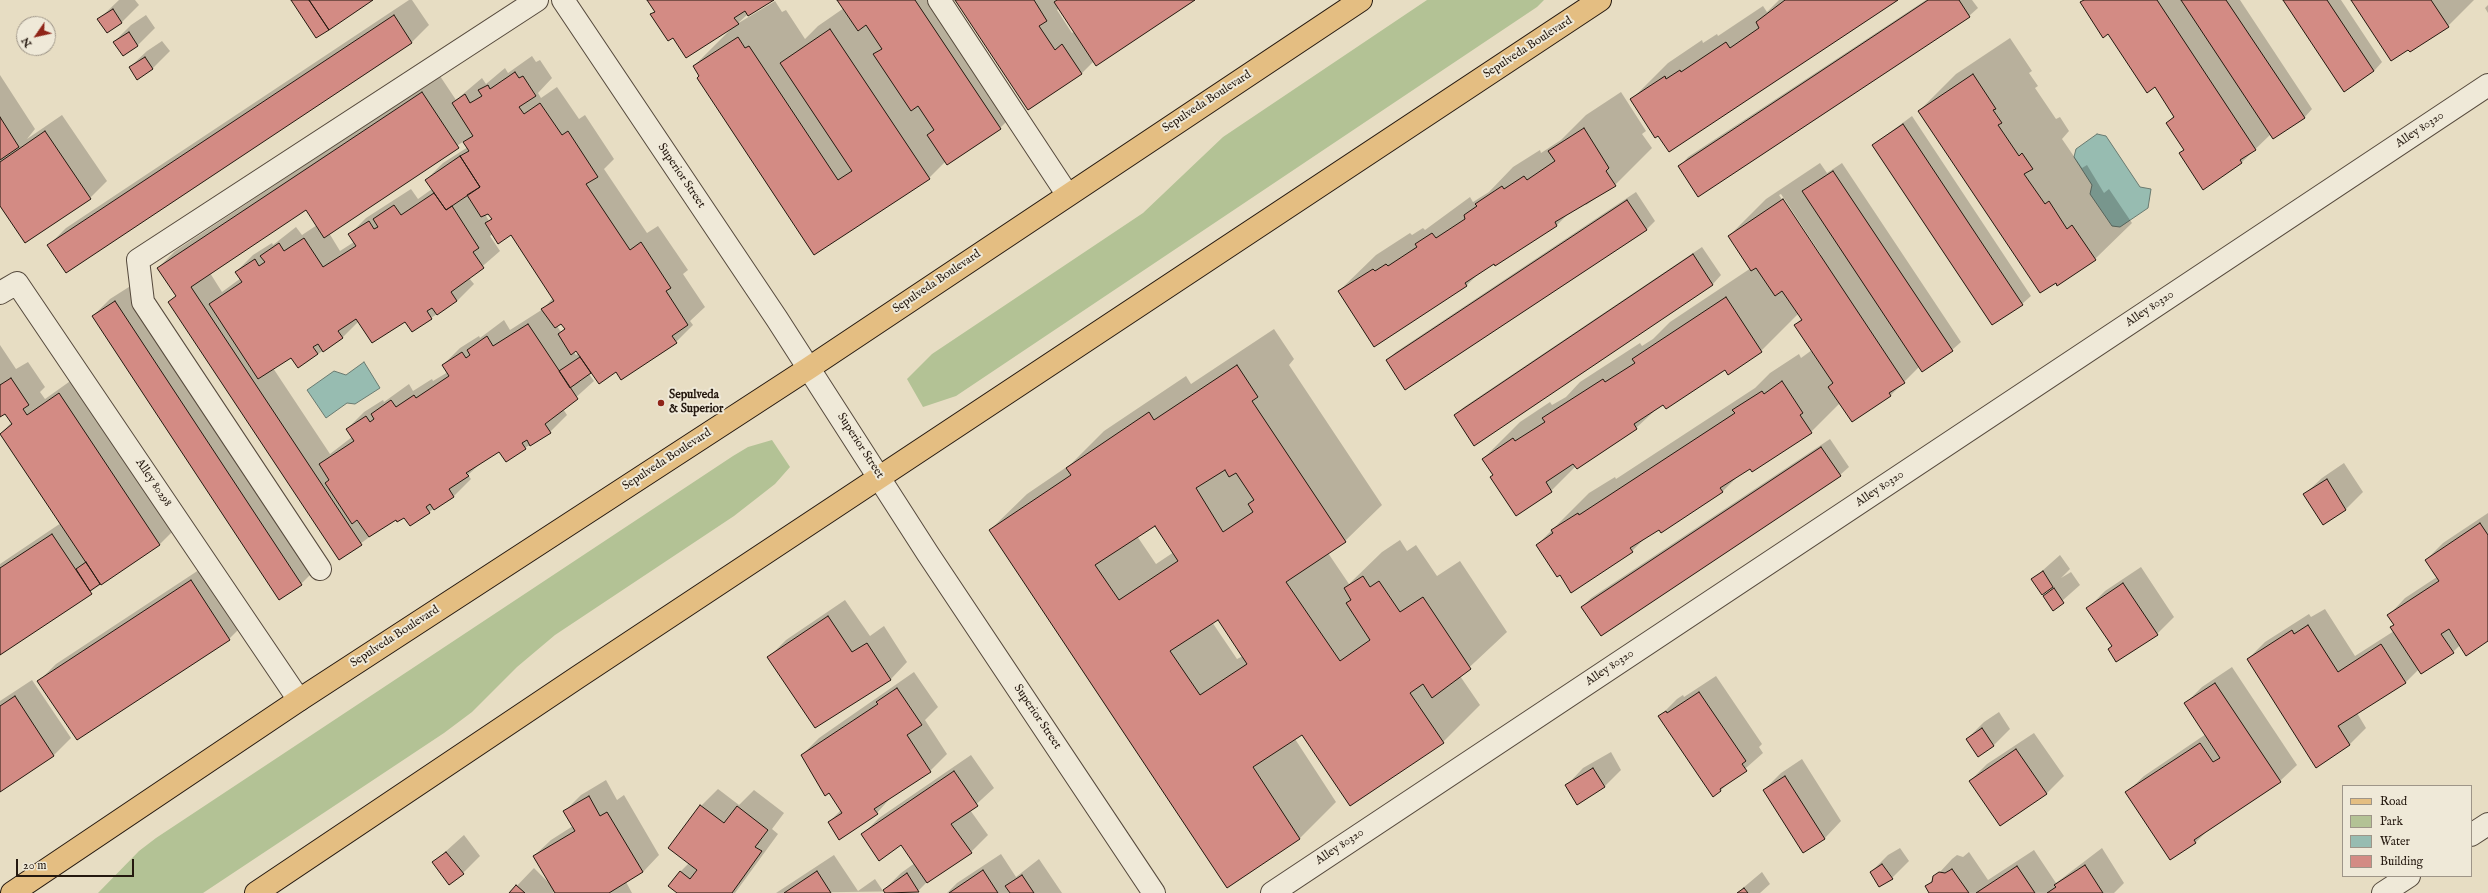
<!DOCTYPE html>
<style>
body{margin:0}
#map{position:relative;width:2488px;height:893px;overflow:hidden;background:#e7ddc3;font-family:"IM FELL English",serif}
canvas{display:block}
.legend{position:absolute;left:2342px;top:785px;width:130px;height:92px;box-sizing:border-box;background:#efe9d8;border:1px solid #9e9588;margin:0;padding:5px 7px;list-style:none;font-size:12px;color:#24180f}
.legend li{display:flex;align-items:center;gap:8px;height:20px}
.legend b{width:20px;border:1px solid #9e9588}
.north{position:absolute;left:16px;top:16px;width:40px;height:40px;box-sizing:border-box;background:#efe9d8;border:1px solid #9e9588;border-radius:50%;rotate:236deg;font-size:11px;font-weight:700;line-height:16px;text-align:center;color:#24180f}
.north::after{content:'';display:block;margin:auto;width:14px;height:18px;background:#8f2418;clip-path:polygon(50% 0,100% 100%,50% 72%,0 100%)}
.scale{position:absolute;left:16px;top:859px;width:118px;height:18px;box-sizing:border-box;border:2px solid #24180f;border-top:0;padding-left:5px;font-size:12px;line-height:14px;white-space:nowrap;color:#24180f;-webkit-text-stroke:3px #efe9d8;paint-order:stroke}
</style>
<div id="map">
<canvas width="2488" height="893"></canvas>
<ul class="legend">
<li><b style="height:5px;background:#e4be82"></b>Road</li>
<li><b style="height:11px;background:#b3c295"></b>Park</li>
<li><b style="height:11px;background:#97bcb1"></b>Water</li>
<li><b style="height:11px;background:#d38b84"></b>Building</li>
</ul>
<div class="north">N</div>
<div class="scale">20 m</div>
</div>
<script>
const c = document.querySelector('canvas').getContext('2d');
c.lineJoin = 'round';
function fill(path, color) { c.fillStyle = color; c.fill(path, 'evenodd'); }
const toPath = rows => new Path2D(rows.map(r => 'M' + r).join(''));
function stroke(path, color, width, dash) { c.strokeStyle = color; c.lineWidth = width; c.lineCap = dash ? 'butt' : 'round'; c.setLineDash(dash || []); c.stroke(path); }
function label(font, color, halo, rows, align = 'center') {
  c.font = font + ' "IM FELL English",serif'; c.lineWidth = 4; c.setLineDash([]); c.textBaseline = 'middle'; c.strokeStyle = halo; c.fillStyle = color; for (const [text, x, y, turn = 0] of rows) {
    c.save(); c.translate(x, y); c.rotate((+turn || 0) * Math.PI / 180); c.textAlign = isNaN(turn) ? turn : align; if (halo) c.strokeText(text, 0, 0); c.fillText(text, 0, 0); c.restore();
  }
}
fill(toPath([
 [1427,0,1544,0,1537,7,956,396,923,407,907,379,932,354,1143,213,1223,137],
 [772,440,790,467,775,484,734,516,555,635,517,667,472,712,444,733,203,893,98,893,139,851,156,838,733,456,748,447]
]), '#b3c295');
const water = toPath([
 [2097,134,2106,136,2140,187,2151,189,2148,208,2120,227,2112,226,2090,194,2092,185,2074,157,2076,149,2097,134],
 [364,362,380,388,355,404,347,403,326,418,307,390,334,371,346,375,364,362]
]);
fill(water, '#97bcb1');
stroke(water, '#697a70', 1);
fill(toPath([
 [119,0,135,0,139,5,122,22,107,32,98,20],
 [409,0,412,0,429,25,412,42,66,272,49,245,66,228],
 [648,0,772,0,748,14,737,24,775,1,782,12,786,10,805,39,818,26,844,8,839,0,943,0,1017,111,1000,128,946,161,929,178,815,254,694,66,732,28,673,37,652,14,655,11],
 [957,0,1193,0,1094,61,1082,73,1028,108],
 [1059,8,1074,32,1072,33,1057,10],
 [1779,0,1896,0,1631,100,1668,63,1702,40,1703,43,1717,34,1718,36,1763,6,1767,12],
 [1926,0,1972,0,1978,8,1969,16,1680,166,1688,157],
 [2084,0,2240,0,2312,109,2304,118,2271,134,2242,162,2185,149,2167,123,2174,116,2155,86,2081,3],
 [2284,0,2341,0,2382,62,2374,71],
 [2352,0,2474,0,2448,26],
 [2488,5,2488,13,2485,8],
 [146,15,155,28,138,45,123,55,114,42,131,25],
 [2010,38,2032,71,2029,73,2038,86,2035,88,2056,119,2060,117,2069,131,2062,139,2082,168,2087,165,2104,193,2109,189,2132,223,2095,259,1919,111,1956,74],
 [162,41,170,51,153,68,137,79,130,67,147,51],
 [532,56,536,62,540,60,552,78,538,93,541,98,557,87,579,119,585,115,614,159,604,169,647,233,658,226,688,270,683,274,705,307,690,321,693,325,676,342,616,371,589,374,594,381,563,409,567,415,550,432,525,448,499,450,483,461,468,475,471,479,454,496,429,512,396,518,339,559,169,302,177,295,158,268,175,251,440,76,456,100,482,78,486,84,505,68,508,73],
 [464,141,468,147,443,163,426,180,432,189,418,199,411,189,366,218,349,235,354,242,340,251,329,233],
 [306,209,317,225,302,235,296,227,273,245,272,243,253,255,236,272,241,278,222,292,210,273],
 [489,212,492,217,489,221,485,214],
 [493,233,511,234,553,298,543,309,510,330,504,320,480,338,479,336,460,348,443,365,448,372,433,381,432,379,413,391,409,384,384,402,383,400,364,412,347,429,352,437,330,454,273,368,291,356,318,354,342,338,358,322,431,318,457,301,474,284,469,278,500,251,490,236],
 [561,323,565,328,561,332,557,326],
 [577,350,579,353,576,355,574,352],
 [0,75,35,129,27,139,62,115,107,181,90,198,0,205],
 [1621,92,1646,131,1642,134,1652,148,1615,185,1586,205,1584,202,1572,210,1557,225,1496,265,1495,262,1480,272,1467,285,1374,345,1339,291,1376,255,1410,233,1412,235,1423,228,1425,230,1470,197,1473,202,1489,192,1513,167,1540,150,1541,153,1561,140,1586,115],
 [1912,116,2031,296,2022,304,1873,145],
 [1820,163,1827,173,1842,163,1961,342,1952,350,1919,367,1891,395,1852,420,1840,403,1811,432,1739,475,1722,492,1647,536,1632,551,1560,573,1537,545,1589,493,1615,477,1616,479,1755,388,1770,373,1799,354,1801,358,1812,350,1795,325,1802,318,1799,313,1761,351,1663,403,1636,428,1576,466,1551,491,1494,474,1483,459,1520,422,1550,402,1552,405,1566,397,1580,382,1640,343,1642,346,1653,339,1670,322,1751,268,1729,236,1766,199],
 [1781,194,1821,255,1819,255,1779,195],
 [1636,192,1655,221,1646,230,1387,360,1396,352],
 [1702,247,1721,275,1713,284,1474,444,1455,415,1464,407],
 [132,285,318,567,301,584,93,316,110,299],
 [1274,329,1294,359,1289,365,1382,505,1345,541,1328,553,1349,584,1382,552,1400,540,1407,551,1416,545,1437,576,1460,561,1507,632,1460,676,1480,705,1443,742,1350,804,1303,733,1295,739,1336,802,1300,838,1228,887,990,530,1027,494,1071,464,1104,431,1186,376,1191,384],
 [1156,524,1174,552,1156,564,1137,536],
 [1218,618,1243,656,1237,659,1212,622],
 [0,345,16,369,28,362,45,387,40,392,45,399,76,377,176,528,159,545,0,653,0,564,61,523,1,433,12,422,6,412,0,416],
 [1830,439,1849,467,1840,475,1582,607,1591,598],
 [2344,463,2363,492,2346,509,2324,524,2305,494,2322,478],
 [2488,513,2488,640,2460,645,2453,652,2419,669,2406,682,2357,713,2366,728,2349,745,2248,659,2265,642,2309,614,2311,617,2325,609,2355,656,2394,631,2392,627,2394,624,2389,615,2405,598,2437,577,2426,560,2443,543],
 [2060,555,2070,569,2061,578,2071,572,2080,585,2053,609,2044,596,2053,587,2033,579],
 [208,564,246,622,229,639,39,681,56,664],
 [2141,567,2174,617,2157,634,2109,649,2113,645,2088,608,2105,591],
 [845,600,870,636,884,626,907,662,891,679,815,727,769,657,786,640],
 [2232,667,2297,765,2280,781,2209,829,2196,842,2127,792,2144,776,2206,734,2185,704,2202,687],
 [914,672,938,707,925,720,947,754,930,771,893,795,877,813,829,822,841,810,802,755,819,738],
 [1716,676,1762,744,1759,747,1763,753,1721,790,1660,716,1677,699,1683,695,1684,697],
 [32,680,71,738,54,755,0,791,0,701],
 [1999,712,2010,729,1993,746,1967,739,1984,722],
 [2034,733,2064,776,2047,793,2001,825,1970,781,1987,764],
 [1611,752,1621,770,1604,787,1567,785,1583,768],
 [971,755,994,788,970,810,988,835,971,852,930,879,918,891,776,893,834,855,858,891,875,879,883,891,901,873,915,863,902,843,862,835,879,818],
 [1802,759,1841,821,1825,838,1803,851,1764,790,1781,773],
 [606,780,617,800,624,795,659,855,643,872,626,882,632,893,556,893,555,891,553,893,510,893,534,868,549,883,534,856,551,840,573,826,564,812,581,795],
 [718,789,739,805,754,790,784,813,772,829,778,834,735,893,679,893,680,872,689,863,701,806],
 [464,835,480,856,463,873,434,862],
 [1900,848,1909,861,1892,878,1871,872,1888,855],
 [2102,848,2124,883,2114,893,1930,893,1926,887,1952,859,1957,855,1963,857,1969,852,1988,880,2034,850,2056,883],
 [1001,854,1016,877,1039,859,1062,893,947,893,957,883],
 [1762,872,1770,884,1760,893,1737,893]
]), '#0003');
const building = toPath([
 [291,0,309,0,329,30,316,38,291,0],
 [309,0,373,0,329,30,309,0],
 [647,0,774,0,748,16,745,11,734,18,739,24,686,58,673,38,668,41,650,14,655,12,647,0],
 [837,0,915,0,1001,129,947,165,927,135,934,130,918,106,911,111,873,54,882,49,866,25,858,31,837,0],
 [955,0,1034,0,1047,21,1039,26,1055,50,1062,44,1082,74,1028,110,955,0],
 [1057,0,1195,0,1096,66,1054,2,1057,0],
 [1785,0,1898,0,1669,152,1658,136,1655,138,1630,99,1665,76,1666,79,1680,70,1681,72,1726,42,1730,48,1759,28,1756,22,1785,0],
 [1928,0,1959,0,1970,17,1698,197,1678,166,1928,0],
 [2084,0,2157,0,2256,150,2240,160,2242,163,2203,190,2179,153,2184,150,2166,123,2174,117,2155,87,2147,93,2108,34,2103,38,2080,2,2084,0],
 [2181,0,2226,0,2305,118,2273,139,2181,0],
 [2283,0,2327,0,2374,71,2344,92,2283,0],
 [2351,0,2431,0,2449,27,2410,52,2408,50,2391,61,2351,0],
 [113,9,122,23,107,33,97,19,113,9],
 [394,15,412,43,66,273,47,245,394,15],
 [830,29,930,179,814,255,697,78,699,76,693,66,738,37,745,48,749,46,838,180,852,171,780,63,830,29],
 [129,32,138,46,123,56,113,42,129,32],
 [145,57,153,69,137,80,129,67,145,57],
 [515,72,519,78,523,76,536,96,519,107,524,114,540,103,562,135,568,131,598,177,586,184,630,250,641,242,671,288,666,291,688,325,672,336,677,343,621,380,616,372,599,384,576,351,571,355,558,334,565,329,561,324,555,328,541,309,554,301,511,235,498,244,485,223,492,219,488,214,481,217,467,195,480,187,460,156,469,151,463,142,473,136,452,103,465,94,470,103,482,96,478,90,488,85,490,89,515,72],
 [1973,74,1996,109,1993,110,2002,123,1998,125,2019,156,2022,153,2033,169,2024,174,2045,204,2049,201,2067,229,2072,225,2096,260,2057,286,2056,283,2040,293,1918,111,1973,74],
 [422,92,459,148,324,238,306,210,191,287,362,545,339,560,168,302,176,296,157,268,422,92],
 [0,117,19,147,0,160,0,117],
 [1903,124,2023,305,1992,325,1872,145,1903,124],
 [1584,128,1609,168,1606,171,1616,186,1555,222,1557,226,1495,266,1494,264,1465,283,1467,286,1374,347,1338,291,1373,269,1375,271,1386,264,1388,266,1417,247,1415,244,1432,233,1436,238,1465,219,1464,215,1477,206,1475,204,1502,186,1504,189,1524,176,1527,180,1555,161,1548,151,1584,128],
 [45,131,91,199,25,243,0,206,0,162,45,131],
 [460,156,480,187,446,210,425,180,460,156],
 [1833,171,1953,351,1922,372,1802,191,1833,171],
 [434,193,446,210,452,206,479,248,473,252,484,268,451,292,457,301,437,315,432,308,427,311,432,319,412,332,405,322,372,343,356,319,338,331,343,338,323,352,318,344,313,347,318,354,298,368,291,358,258,379,209,304,242,282,235,272,255,259,259,266,265,262,260,256,279,243,284,251,304,238,323,267,356,246,348,234,369,221,374,229,378,227,373,219,394,205,401,215,434,193],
 [1783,199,1905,383,1889,393,1891,396,1852,422,1828,387,1833,383,1794,325,1802,320,1782,291,1775,296,1756,268,1751,271,1728,236,1783,199],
 [1627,200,1647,230,1405,390,1386,360,1627,200],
 [1693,254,1713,285,1474,446,1454,415,1693,254],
 [1726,297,1762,352,1728,375,1725,370,1666,409,1663,405,1634,424,1637,429,1577,469,1573,464,1546,482,1552,492,1516,516,1490,477,1493,475,1482,459,1513,438,1515,441,1545,422,1542,418,1603,379,1605,382,1635,363,1632,359,1726,297],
 [115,301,302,585,279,600,92,316,115,301],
 [528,324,578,399,545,424,551,433,530,446,527,440,522,443,526,449,506,462,499,452,466,473,469,476,449,489,454,497,434,510,430,504,426,507,430,513,410,526,404,518,397,522,396,520,369,537,357,520,352,524,325,483,329,480,319,464,354,441,346,429,366,416,370,422,374,419,371,414,391,400,396,407,414,395,416,398,449,376,442,365,462,352,466,358,470,355,467,350,487,336,493,346,528,324],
 [580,357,591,373,570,388,559,371,580,357],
 [1237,365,1258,397,1252,401,1346,542,1286,582,1340,661,1370,640,1346,603,1351,600,1344,588,1363,576,1370,587,1379,581,1400,612,1423,597,1471,669,1432,698,1423,684,1410,693,1444,743,1350,806,1302,735,1253,767,1300,839,1227,888,989,530,1071,475,1066,468,1149,412,1154,420,1237,365],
 [1225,470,1229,477,1236,473,1254,500,1248,504,1253,512,1223,532,1196,488,1225,470],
 [1155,526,1178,561,1119,600,1095,565,1155,526],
 [1218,620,1247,664,1200,695,1170,651,1218,620],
 [11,378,29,405,23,409,27,415,59,393,160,545,101,585,0,434,12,424,5,414,0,417,0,385,11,378],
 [1782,381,1803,413,1800,415,1812,433,1752,472,1750,469,1720,488,1723,492,1661,533,1659,530,1630,548,1633,552,1571,593,1560,575,1557,577,1536,545,1553,533,1551,530,1578,513,1579,515,1735,413,1732,410,1762,391,1764,394,1782,381],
 [1821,447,1841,476,1601,636,1581,607,1821,447],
 [2327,479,2346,510,2323,525,2303,494,2327,479],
 [2480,523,2488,535,2488,641,2466,656,2449,629,2441,634,2454,653,2421,674,2390,627,2394,625,2387,615,2439,581,2425,560,2480,523],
 [52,534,92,594,0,655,0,568,52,534],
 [86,562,100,584,90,591,76,569,86,562],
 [2043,571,2053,587,2042,595,2031,579,2043,571],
 [191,580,230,640,77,740,37,681,191,580],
 [2123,583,2158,635,2116,662,2108,649,2112,646,2086,608,2123,583],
 [2054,588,2064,603,2053,611,2043,596,2054,588],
 [828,616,852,652,867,643,891,680,815,728,767,657,828,616],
 [2308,625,2338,672,2381,644,2406,683,2338,726,2350,745,2316,768,2247,659,2292,630,2294,634,2308,625],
 [2215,683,2281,782,2194,840,2196,843,2170,860,2125,792,2200,743,2213,762,2220,758,2184,703,2215,683],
 [897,688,922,725,907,735,931,772,874,809,878,814,839,840,828,822,842,813,829,793,825,796,801,755,878,704,876,702,897,688],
 [1699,692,1746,761,1742,764,1747,771,1720,789,1721,791,1713,797,1658,716,1666,711,1667,713,1699,692],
 [15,696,54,756,0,792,0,706,15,696],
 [1982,728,1994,746,1978,757,1966,739,1982,728],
 [2016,749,2047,794,2000,826,1969,781,2016,749],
 [1593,768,1605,787,1577,805,1565,785,1593,768],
 [954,771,978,806,951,824,972,853,927,883,901,845,879,861,861,834,954,771],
 [1785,776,1825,839,1803,853,1763,790,1785,776],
 [589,796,600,816,607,812,643,872,609,893,555,893,533,856,575,831,563,811,589,796],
 [700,805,724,823,737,806,768,830,755,847,762,851,732,893,677,893,668,886,680,871,690,879,697,870,668,848,700,805],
 [446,852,464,874,449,885,432,862,446,852],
 [1882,864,1893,879,1879,887,1870,872,1882,864],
 [2085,865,2103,893,2047,893,2056,887,2054,885,2085,865],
 [2017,866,2035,893,1976,893,2017,866],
 [1952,869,1969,893,1929,893,1925,886,1932,882,1933,876,1939,872,1945,873,1952,869],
 [983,870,998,893,949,893,983,870],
 [817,871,831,893,784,893,817,871],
 [907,873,919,892,885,893,883,890,907,873],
 [1022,875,1034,893,1010,893,1005,886,1022,875],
 [516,885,525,893,509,893,516,885],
 [1744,888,1748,893,1737,893,1744,888]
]);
fill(building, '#d38b84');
stroke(building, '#24180f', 1);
const minor = toPath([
 [563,0,777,319,928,554,1154,893],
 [939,0,1067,194],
 [0,293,17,283,299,700],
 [320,569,143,302,138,260,537,0],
 [2471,835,2488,824],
 [1272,893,2488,85],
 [2383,893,2409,876]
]);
const major = toPath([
 [12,893,299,700,809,368,1361,0],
 [256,893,578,677,1600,0]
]);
stroke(minor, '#55493c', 24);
stroke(major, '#24180f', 24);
stroke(minor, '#efe9d8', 22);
stroke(major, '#e4be82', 22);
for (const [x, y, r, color] of [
 [661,403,4,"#8f2418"]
]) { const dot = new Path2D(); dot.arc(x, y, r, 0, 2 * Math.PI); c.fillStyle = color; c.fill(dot); stroke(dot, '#efe9d8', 1.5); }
label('12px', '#24180f', '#efe9d8', [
 ["Sepulveda Boulevard",1528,48,-33],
 ["Sepulveda Boulevard",1207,102,-33],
 ["Alley 80320",2420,130,-34],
 ["Superior Street",681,176,56],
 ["Sepulveda Boulevard",937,282,-34],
 ["Alley 80320",2150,309,-34],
 ["Superior Street",860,446,57],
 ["Sepulveda Boulevard",667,460,-33],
 ["Alley 80298",153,483,56],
 ["Alley 80320",1880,489,-34],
 ["Sepulveda Boulevard",395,637,-33],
 ["Alley 80320",1610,668,-34],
 ["Superior Street",1037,717,56],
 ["Alley 80320",1340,847,-34]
]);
label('bold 12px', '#24180f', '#efe9d8', [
 ["Sepulveda",669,396],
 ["& Superior",669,410]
], 'left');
</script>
